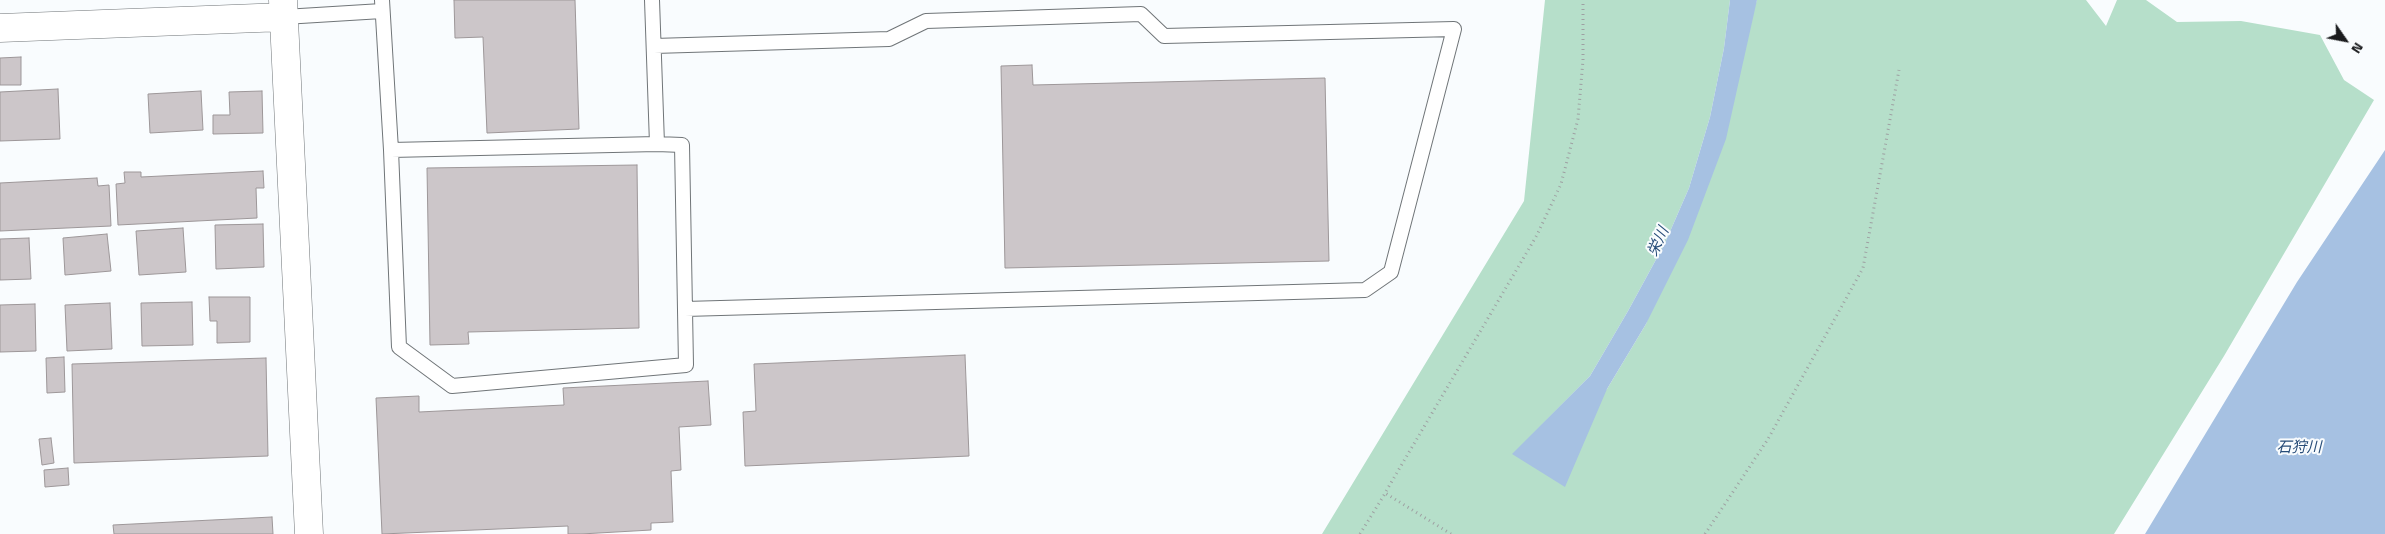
<!DOCTYPE html>
<meta charset="utf-8">
<style>
body{margin:0}
#map{position:relative;width:2385px;height:534px;overflow:hidden;background:#f9fcfe;font-family:"Titillium Web",sans-serif}
canvas{display:block}
.north{position:absolute;left:2320px;top:15px;width:50px;height:50px;-webkit-text-stroke:4px #f9fcfe;paint-order:stroke;rotate:123deg;font-size:14px;font-weight:700;line-height:20px;text-align:center;color:#1a1b1d}
.north::after{content:'';display:block;margin:auto;width:18px;height:22px;background:#1a1b1d;clip-path:polygon(50% 0,100% 100%,50% 72%,0 100%)}
</style>
<div id="map">
<canvas width="2385" height="534"></canvas>
<div class="north">N</div>
</div>
<script>
const c = document.querySelector('canvas').getContext('2d');
c.lineJoin = 'round';
function fill(path, color) { c.fillStyle = color; c.fill(path, 'evenodd'); }
const toPath = rows => new Path2D(rows.map(r => 'M' + r).join(''));
function stroke(path, color, width, dash) { c.strokeStyle = color; c.lineWidth = width; c.lineCap = dash ? 'butt' : 'round'; c.setLineDash(dash || []); c.stroke(path); }
function label(font, color, halo, rows, align = 'center') {
  c.font = font + ' "Titillium Web","Noto Sans JP",sans-serif'; c.lineWidth = 4; c.setLineDash([]); c.textBaseline = 'middle'; c.strokeStyle = halo; c.fillStyle = color; for (const [text, x, y, turn = 0] of rows) {
    c.save(); c.translate(x, y); c.rotate((+turn || 0) * Math.PI / 180); c.textAlign = isNaN(turn) ? turn : align; if (halo) c.strokeText(text, 0, 0); c.fillText(text, 0, 0); c.restore();
  }
}
fill(toPath([
 [1545,0,1730,0,1724,48,1710,117,1689,188,1665,243,1628,311,1590,376,1513,454,1607,389,1646,324,1757,0,2086,0,2106,26,2117,0,2146,0,2177,22,2241,21,2320,35,2344,80,2374,100,2224,356,2114,534,1322,534,1524,201]
]), '#b6dfca');
fill(toPath([
 [1730,0,1757,0,1726,139,1688,240,1646,324,1607,389,1565,487,1512,454,1590,376,1628,311,1665,243,1689,188,1710,117,1724,48],
 [2385,150,2385,534,2145,534,2297,282]
]), '#a6c1e2');
const building = toPath([
 [454,0,575,0,579,129,487,133,483,37,455,38,454,0],
 [21,57,21,85,0,85,0,58,21,57],
 [1032,65,1033,85,1325,78,1329,261,1005,268,1001,66,1032,65],
 [58,89,60,139,0,141,0,92,58,89],
 [201,91,203,130,150,133,148,94,201,91],
 [262,91,263,133,213,134,213,115,230,115,229,92,262,91],
 [637,165,639,328,468,332,469,344,430,345,427,168,637,165],
 [263,171,264,188,256,188,257,218,118,225,116,184,125,183,124,172,141,172,141,177,263,171],
 [97,178,98,186,109,185,111,226,0,231,0,183,97,178],
 [263,224,264,267,216,269,215,225,263,224],
 [183,228,186,272,139,275,136,231,183,228],
 [107,234,111,271,65,275,63,238,107,234],
 [29,238,31,279,0,280,0,239,29,238],
 [209,297,250,297,250,342,217,343,217,321,210,321,209,297],
 [192,302,193,345,142,346,141,303,192,302],
 [110,303,112,349,67,351,65,305,110,303],
 [35,304,36,351,0,352,0,305,35,304],
 [965,355,969,456,745,466,743,412,756,411,754,364,965,355],
 [64,357,65,392,47,393,46,358,64,357],
 [266,358,268,456,74,463,72,364,266,358],
 [708,381,711,425,679,427,681,470,671,471,673,522,651,523,651,530,581,534,568,534,568,526,382,534,376,398,419,396,419,412,564,405,563,388,708,381],
 [51,438,54,463,42,465,39,439,51,438],
 [68,468,69,485,45,487,44,470,68,468],
 [272,517,273,534,114,534,113,525,272,517]
]);
fill(building, '#ccc6c9');
stroke(building, '#9d9799', 1);
const lane = toPath([
 [382,0,391,150,399,347,452,386,686,365,682,145,657,144,652,0],
 [284,17,382,11],
 [654,46,889,39,926,21,1141,14,1164,36,1454,29,1391,272,1365,290,685,309],
 [391,150,657,144]
]);
const street = toPath([
 [283,0,309,534],
 [0,28,284,17]
]);
stroke(lane, '#707578', 16);
stroke(street, '#707578', 29);
stroke(toPath([
 [1360,534,1386,492],
 [1451,534,1385,493,1537,235,1561,184,1578,119,1583,60,1583,0],
 [1705,534,1768,439,1863,268,1899,70]
]), '#9ea0a2', 3, [1, 4]);
stroke(lane, '#fff', 14);
stroke(street, '#fff', 28);
label('italic 15px', '#284d79', '#f9fcfe', [
 ["栄川",1659,242,-65],
 ["石狩川",2299,448]
]);
</script>
